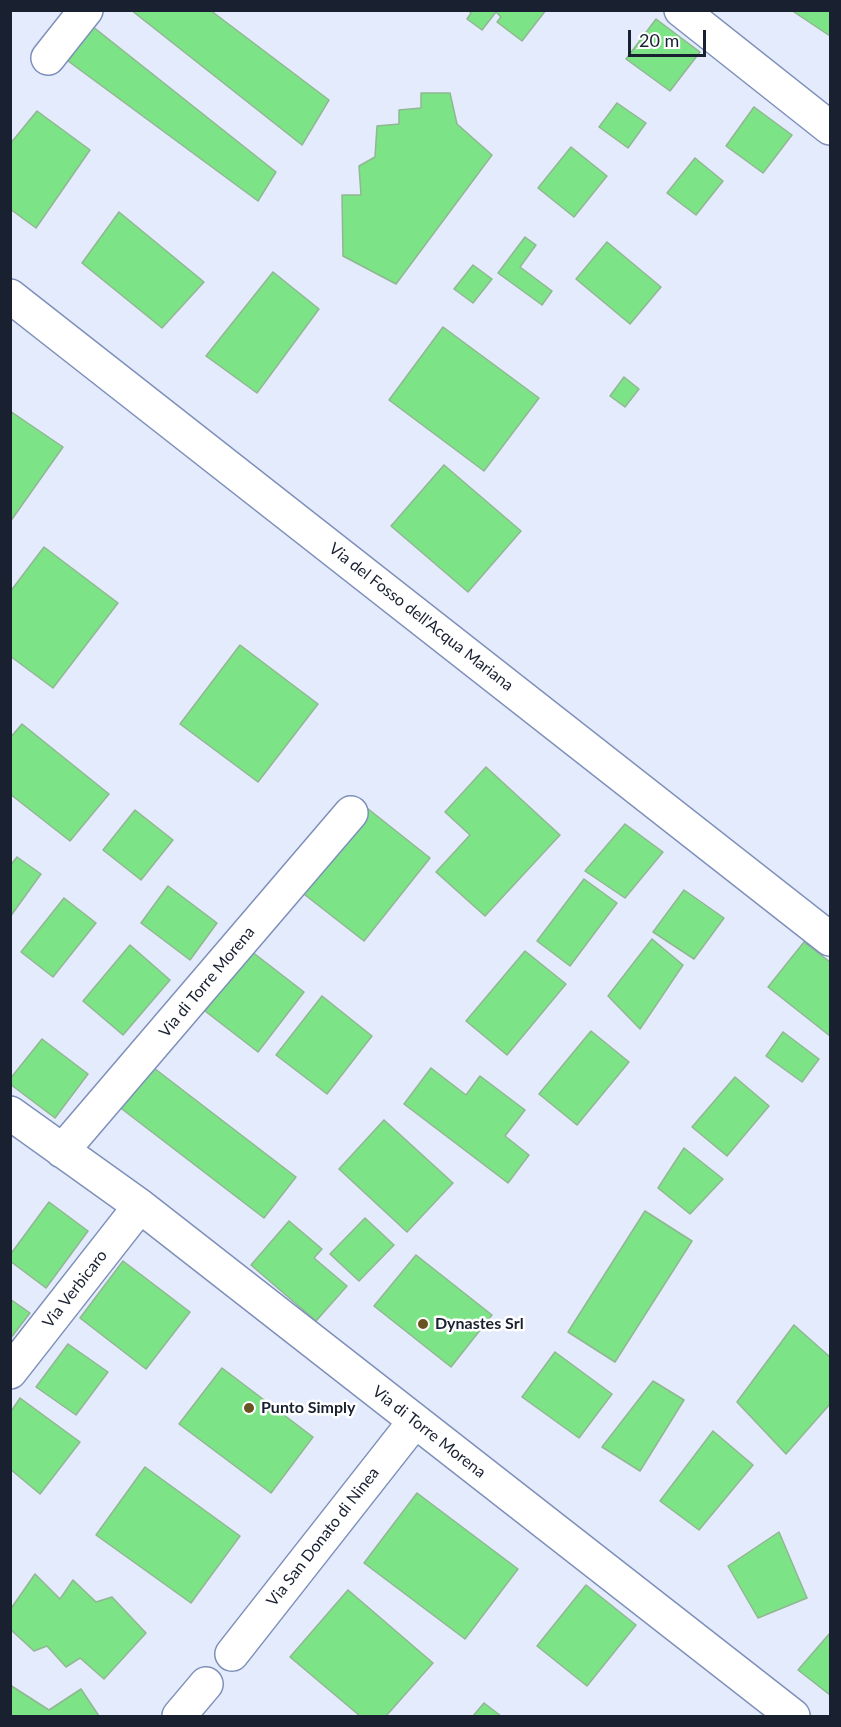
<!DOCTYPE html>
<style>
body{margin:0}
#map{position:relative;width:841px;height:1727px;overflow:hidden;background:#e3ebfd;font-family:Lato,sans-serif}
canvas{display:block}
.frame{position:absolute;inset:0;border:12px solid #192030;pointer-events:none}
.scale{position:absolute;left:628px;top:30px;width:78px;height:27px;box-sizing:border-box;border:3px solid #192030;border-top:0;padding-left:8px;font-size:18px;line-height:21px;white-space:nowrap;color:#192030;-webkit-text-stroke:4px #fff;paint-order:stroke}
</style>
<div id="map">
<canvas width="841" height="1727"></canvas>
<div class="frame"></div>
<div class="scale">20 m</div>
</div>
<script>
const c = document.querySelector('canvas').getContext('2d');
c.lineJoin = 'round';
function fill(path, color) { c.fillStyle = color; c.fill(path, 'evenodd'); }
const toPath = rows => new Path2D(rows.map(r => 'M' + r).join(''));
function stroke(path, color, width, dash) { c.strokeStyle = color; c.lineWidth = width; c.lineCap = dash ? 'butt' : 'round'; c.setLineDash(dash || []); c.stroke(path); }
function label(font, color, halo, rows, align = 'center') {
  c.font = font + ' Lato,sans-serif'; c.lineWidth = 5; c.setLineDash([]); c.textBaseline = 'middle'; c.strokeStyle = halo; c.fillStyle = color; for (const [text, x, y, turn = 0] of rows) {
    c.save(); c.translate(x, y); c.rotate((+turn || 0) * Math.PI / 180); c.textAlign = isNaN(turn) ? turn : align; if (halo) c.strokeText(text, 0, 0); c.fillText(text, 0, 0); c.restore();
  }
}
const building = toPath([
 [131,10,210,10,329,100,302,145,131,10],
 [468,10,546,10,522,41,497,22,501,17,496,12,482,30,467,19,471,13,468,10],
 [791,10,830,10,830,36,791,10],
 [656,19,700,52,670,91,626,59,656,19],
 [92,26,276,172,258,201,68,61,92,26],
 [421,93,450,93,457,124,492,155,396,284,343,256,342,195,361,195,359,166,375,157,377,126,399,124,399,110,421,108,421,93],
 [617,103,646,123,628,148,599,127,617,103],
 [754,107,792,135,763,173,726,146,754,107],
 [37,111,90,150,36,228,10,209,10,144,37,111],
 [571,147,607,176,574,217,538,188,571,147],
 [695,158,723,181,696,215,667,193,695,158],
 [119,212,204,282,162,328,82,263,119,212],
 [525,237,536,245,520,267,552,291,542,305,498,273,525,237],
 [607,242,661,287,630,324,576,279,607,242],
 [473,265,492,279,473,303,454,289,473,265],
 [273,272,319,309,257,393,206,356,273,272],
 [443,327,539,398,484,471,389,400,443,327],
 [624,377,639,389,625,407,610,396,624,377],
 [10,411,63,447,10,522,10,411],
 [444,465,521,531,468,592,391,526,444,465],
 [44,547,118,603,53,688,10,656,10,592,44,547],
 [240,645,318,704,258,782,180,724,240,645],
 [22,724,109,794,70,841,10,794,10,738,22,724],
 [486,767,560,835,485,916,436,872,470,835,445,812,486,767],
 [367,808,430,858,364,941,300,891,367,808],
 [135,810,173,840,141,880,103,850,135,810],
 [625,824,663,852,625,898,585,871,625,824],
 [17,857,41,874,10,917,10,866,17,857],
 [584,879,617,903,570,966,537,941,584,879],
 [168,886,217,923,190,960,141,923,168,886],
 [684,890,724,918,694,959,653,932,684,890],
 [64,898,96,923,53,977,21,952,64,898],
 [652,939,683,965,640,1029,608,996,652,939],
 [804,942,830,962,830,1036,768,987,804,942],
 [130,945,170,980,123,1035,83,1001,130,945],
 [251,951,304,992,258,1052,205,1011,251,951],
 [525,951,566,984,507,1055,466,1021,525,951],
 [322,996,372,1036,327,1094,276,1055,322,996],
 [591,1031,629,1062,577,1125,539,1094,591,1031],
 [783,1032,819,1059,802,1082,766,1056,783,1032],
 [42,1039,88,1074,55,1118,10,1084,10,1079,42,1039],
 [150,1065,296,1177,264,1218,118,1106,150,1065],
 [431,1068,466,1095,480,1076,525,1110,505,1136,529,1155,508,1183,404,1104,431,1068],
 [735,1077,769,1106,727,1156,692,1127,735,1077],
 [384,1120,453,1183,407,1232,339,1169,384,1120],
 [684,1148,723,1179,690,1214,658,1188,684,1148],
 [49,1202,88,1231,46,1288,10,1261,10,1255,49,1202],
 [645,1211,692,1241,615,1362,568,1332,645,1211],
 [365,1218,394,1245,359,1281,330,1254,365,1218],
 [289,1221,322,1249,314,1258,347,1286,316,1321,251,1265,289,1221],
 [416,1255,492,1315,451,1367,374,1306,416,1255],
 [123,1261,190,1312,146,1369,80,1318,123,1261],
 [10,1299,30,1313,10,1339,10,1299],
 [794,1325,830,1357,830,1404,786,1454,737,1402,794,1325],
 [68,1344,108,1372,76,1415,36,1387,68,1344],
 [555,1352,612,1394,579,1438,522,1397,555,1352],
 [222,1368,313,1437,271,1493,179,1424,222,1368],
 [653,1381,684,1400,640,1471,602,1447,653,1381],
 [20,1398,80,1442,40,1494,10,1469,10,1413,20,1398],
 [713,1431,753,1465,699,1530,660,1501,713,1431],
 [145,1467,240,1536,191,1603,96,1535,145,1467],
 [417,1493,518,1569,465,1639,364,1563,417,1493],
 [779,1532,807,1598,758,1618,728,1566,779,1532],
 [35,1574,60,1599,73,1580,96,1602,112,1597,146,1633,104,1679,80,1658,66,1667,47,1646,34,1651,10,1629,10,1610,35,1574],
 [586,1585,636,1625,587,1686,537,1646,586,1585],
 [348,1590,433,1663,386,1716,360,1716,290,1657,348,1590],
 [830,1633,830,1695,798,1670,830,1633],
 [10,1685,49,1710,81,1689,99,1716,10,1716,10,1685],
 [484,1703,501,1716,473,1716,484,1703]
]);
fill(building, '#7ce487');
stroke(building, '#91b692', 1.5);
const minor = toPath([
 [681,10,830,128],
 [48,58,86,10],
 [10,296,830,939],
 [10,1113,140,1206,793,1716],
 [62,1151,351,813],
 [10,1372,140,1206],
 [232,1654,415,1421],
 [179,1716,206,1684]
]);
stroke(minor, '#7e90b9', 36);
stroke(minor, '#fff', 33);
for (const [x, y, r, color] of [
 [423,1324,6,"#695423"],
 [249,1408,6,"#695423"]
]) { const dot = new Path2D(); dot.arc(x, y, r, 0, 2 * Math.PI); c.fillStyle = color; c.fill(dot); stroke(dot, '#fff', 2); }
label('16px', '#192030', '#fff', [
 ["Via del Fosso dell'Acqua Mariana",421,617,38],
 ["Via di Torre Morena",207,982,-50],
 ["Via Verbicaro",75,1289,-52],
 ["Via di Torre Morena",429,1432,38],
 ["Via San Donato di Ninea",323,1537,-52]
]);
label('bold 16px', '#192030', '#fff', [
 ["Dynastes Srl",435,1324],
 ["Punto Simply",261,1408]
], 'left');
</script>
